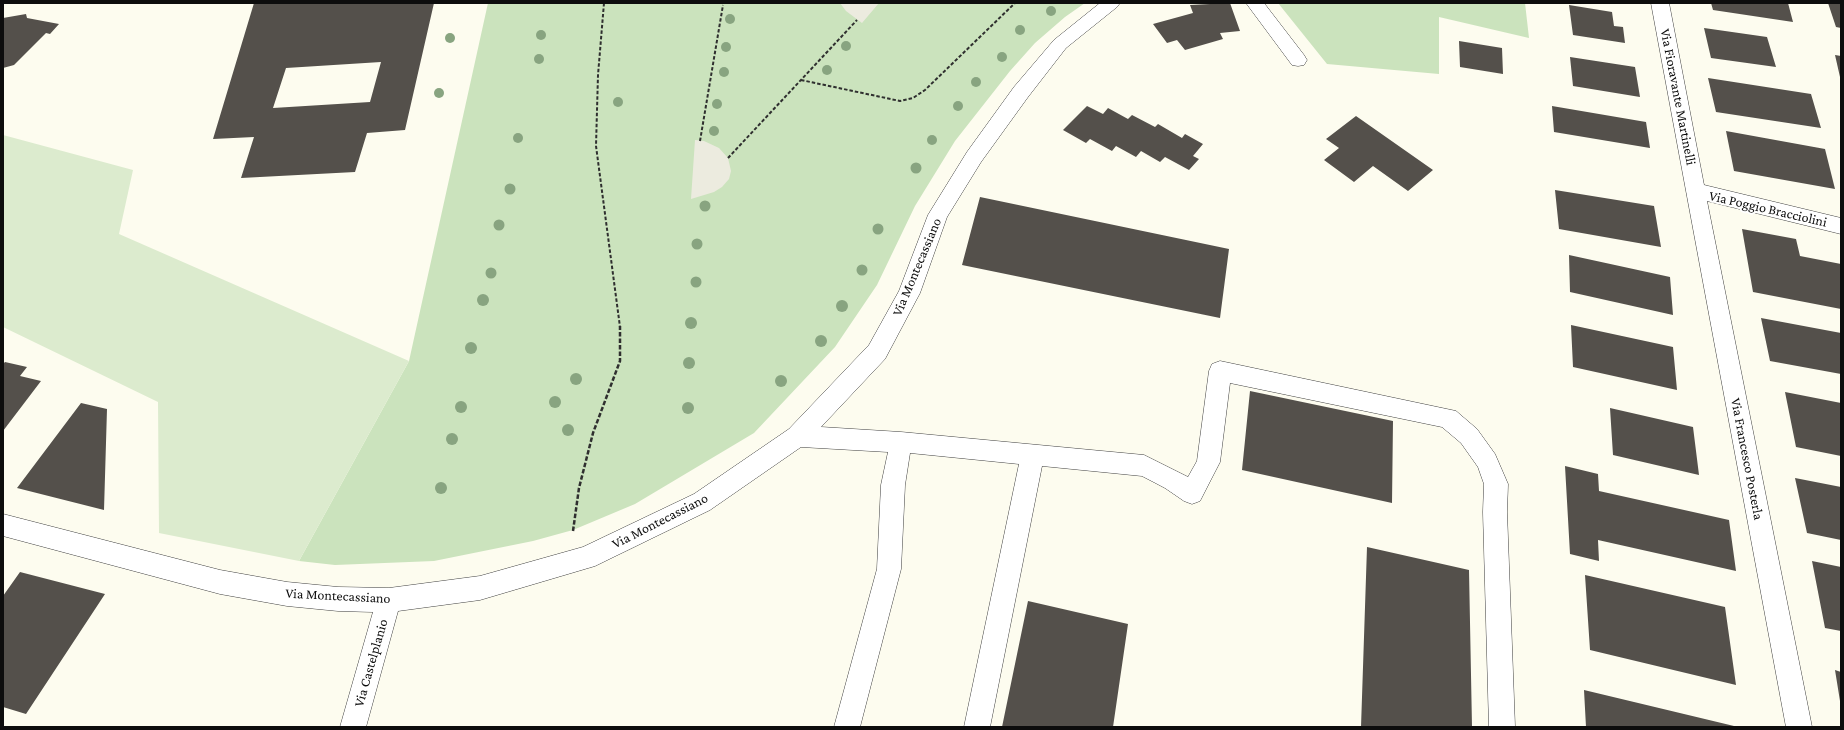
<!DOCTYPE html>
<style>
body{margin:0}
#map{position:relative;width:1844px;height:730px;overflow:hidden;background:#fdfcef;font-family:"Crimson Pro",serif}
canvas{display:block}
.frame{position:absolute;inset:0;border:4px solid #0d0d0d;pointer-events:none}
</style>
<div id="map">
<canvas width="1844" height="730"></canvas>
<div class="frame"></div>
</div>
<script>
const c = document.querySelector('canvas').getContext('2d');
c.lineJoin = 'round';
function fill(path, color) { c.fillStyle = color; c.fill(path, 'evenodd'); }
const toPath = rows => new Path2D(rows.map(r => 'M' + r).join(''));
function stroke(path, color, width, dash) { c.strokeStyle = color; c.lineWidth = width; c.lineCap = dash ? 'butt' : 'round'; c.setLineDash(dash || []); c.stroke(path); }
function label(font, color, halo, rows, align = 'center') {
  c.font = font + ' "Crimson Pro",serif'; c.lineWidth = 4; c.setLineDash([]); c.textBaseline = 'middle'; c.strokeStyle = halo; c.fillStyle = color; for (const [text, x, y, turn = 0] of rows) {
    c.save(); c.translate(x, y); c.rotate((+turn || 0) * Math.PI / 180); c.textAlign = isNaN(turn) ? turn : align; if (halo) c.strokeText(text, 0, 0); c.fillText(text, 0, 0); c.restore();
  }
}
fill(toPath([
 [488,3,1085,3,1065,17,1035,43,1010,71,955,141,915,206,877,285,835,347,754,433,635,504,573,530,533,541,434,561,335,565,299,561,409,361],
 [1278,3,1525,3,1529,38,1439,17,1439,74,1327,64]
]), '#cbe3bd');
fill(toPath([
 [3,135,133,170,119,234,409,361,299,561,159,533,158,402,3,327]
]), '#dcebce');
fill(toPath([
 [840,3,879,3,862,23,846,11],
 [695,140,704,141,719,148,728,158,731,171,729,179,722,187,714,192,691,199]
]), '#ecebdf');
fill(toPath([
 [254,3,434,3,405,130,367,133,355,172,241,178,254,137,213,139],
 [381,62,370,102,273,108,286,68],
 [1230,3,1240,31,1220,33,1223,39,1185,50,1177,40,1167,43,1153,24,1193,13,1190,5],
 [1711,3,1788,3,1793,22,1713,10],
 [1828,3,1841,3,1841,28,1836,27],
 [1569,5,1612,12,1614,26,1623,27,1625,43,1573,35],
 [26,14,27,18,59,24,50,34,46,33,14,65,3,68,3,18],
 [1704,28,1767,37,1776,67,1711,58],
 [1459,41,1502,48,1503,74,1460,67],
 [1835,55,1841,56,1841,77,1840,77],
 [1570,57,1635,67,1640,97,1573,86],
 [1708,78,1811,94,1821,128,1716,112],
 [1087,106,1103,114,1108,108,1128,119,1132,115,1155,127,1158,124,1182,138,1185,134,1203,144,1193,156,1199,159,1189,170,1165,157,1160,162,1141,151,1136,157,1116,146,1112,151,1090,139,1086,143,1063,130],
 [1552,106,1646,122,1650,148,1554,132],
 [1356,116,1433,170,1408,191,1373,166,1354,182,1324,160,1339,148,1326,139],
 [1726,131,1825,149,1835,189,1734,171],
 [1555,190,1654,206,1661,247,1559,229],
 [980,197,1229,249,1220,318,962,265],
 [1742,229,1796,239,1800,256,1841,264,1841,309,1753,292],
 [1569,255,1670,277,1673,315,1570,292],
 [1761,318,1841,333,1841,374,1770,361],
 [1571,325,1673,347,1677,390,1573,367],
 [5,362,27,367,20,376,41,381,3,431,3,364],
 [1250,391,1393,421,1392,503,1242,470],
 [1785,392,1841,403,1841,456,1796,447],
 [81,403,107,409,104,510,17,488],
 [1610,408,1693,427,1699,475,1613,455],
 [1565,466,1598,474,1599,491,1729,520,1736,571,1598,540,1599,561,1570,554],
 [1795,478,1841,487,1841,540,1807,533],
 [1367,547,1469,570,1472,727,1361,727],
 [1812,561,1841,567,1841,631,1825,628],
 [20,572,105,594,26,714,3,707,3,596],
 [1585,575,1725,607,1736,685,1590,650],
 [1028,601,1128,624,1113,727,1002,727],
 [1835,670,1841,672,1841,701,1840,701],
 [1584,690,1734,726,1734,727,1586,727]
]), '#54504b');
const minor = toPath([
 [1100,3,1120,3,1117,7,1066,48,1028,97,981,162,947,217,920,293,885,359,821,427,901,432,1144,455,1188,477,1197,461,1209,371,1212,364,1220,361,1456,411,1477,429,1495,454,1508,484,1507,512,1515,727,1489,727,1483,512,1484,484,1478,467,1461,443,1442,427,1230,383,1220,462,1200,501,1192,504,1184,501,1165,488,1142,476,1042,466,990,727,964,727,1019,464,910,453,905,485,901,569,860,727,834,727,877,569,881,485,888,452,801,447,710,510,595,566,480,600,398,611,366,727,340,727,373,612,338,611,287,606,220,594,3,536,3,514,220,570,287,582,338,587,389,588,480,576,583,547,694,494,789,429,869,345,899,291,928,215,967,152,1014,87,1054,40,1100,3],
 [1246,3,1264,3,1304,55,1307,60,1304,65,1298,66,1292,65,1246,3],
 [1651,3,1669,3,1704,185,1841,218,1841,234,1707,201,1812,727,1786,727,1651,3]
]);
stroke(minor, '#404040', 1);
stroke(toPath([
 [604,3,598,75,596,146,620,327],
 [801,80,900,101,913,98,925,90,1015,3],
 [700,141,723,5],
 [728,158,857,20]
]), '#2f2f2f', 2, [3.5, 2]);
stroke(toPath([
 [573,531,579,488,593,433,620,361,620,326]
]), '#2f2f2f', 2.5, [4.5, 2]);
fill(minor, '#fff');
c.fillStyle = '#88a480';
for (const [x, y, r] of [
 [1051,11,5],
 [730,19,5],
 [1020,30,5],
 [541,35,5],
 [450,38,5],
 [846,46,5],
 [726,47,5],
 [1002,57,5],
 [539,59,5],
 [827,70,5],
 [724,72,5],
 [976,82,5],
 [439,93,5],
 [618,102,5],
 [717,104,5],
 [958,106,5],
 [714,131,5],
 [518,138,5],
 [932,140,5],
 [916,168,5.5],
 [510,189,5.5],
 [705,206,5.5],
 [499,225,5.5],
 [878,229,5.5],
 [697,244,5.5],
 [862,270,5.5],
 [491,273,5.5],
 [696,282,5.5],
 [483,300,6],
 [842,306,6],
 [691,323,6],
 [821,341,6],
 [471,348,6],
 [689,363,6],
 [576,379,6],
 [781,381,6],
 [555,402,6],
 [461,407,6],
 [688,408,6],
 [568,430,6],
 [452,439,6],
 [441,488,6]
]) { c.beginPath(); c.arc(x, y, r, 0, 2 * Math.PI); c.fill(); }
label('14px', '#0d0d0d', '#fff', [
 ["Via Fioravante Martinelli",1678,97,79],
 ["Via Poggio Bracciolini",1768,209,13],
 ["Via Montecassiano",917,267,-67],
 ["Via Francesco Posterla",1747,459,79],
 ["Via Montecassiano",660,521,-27],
 ["Via Montecassiano",338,596,3],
 ["Via Castelplanio",371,663,-74]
]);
</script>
